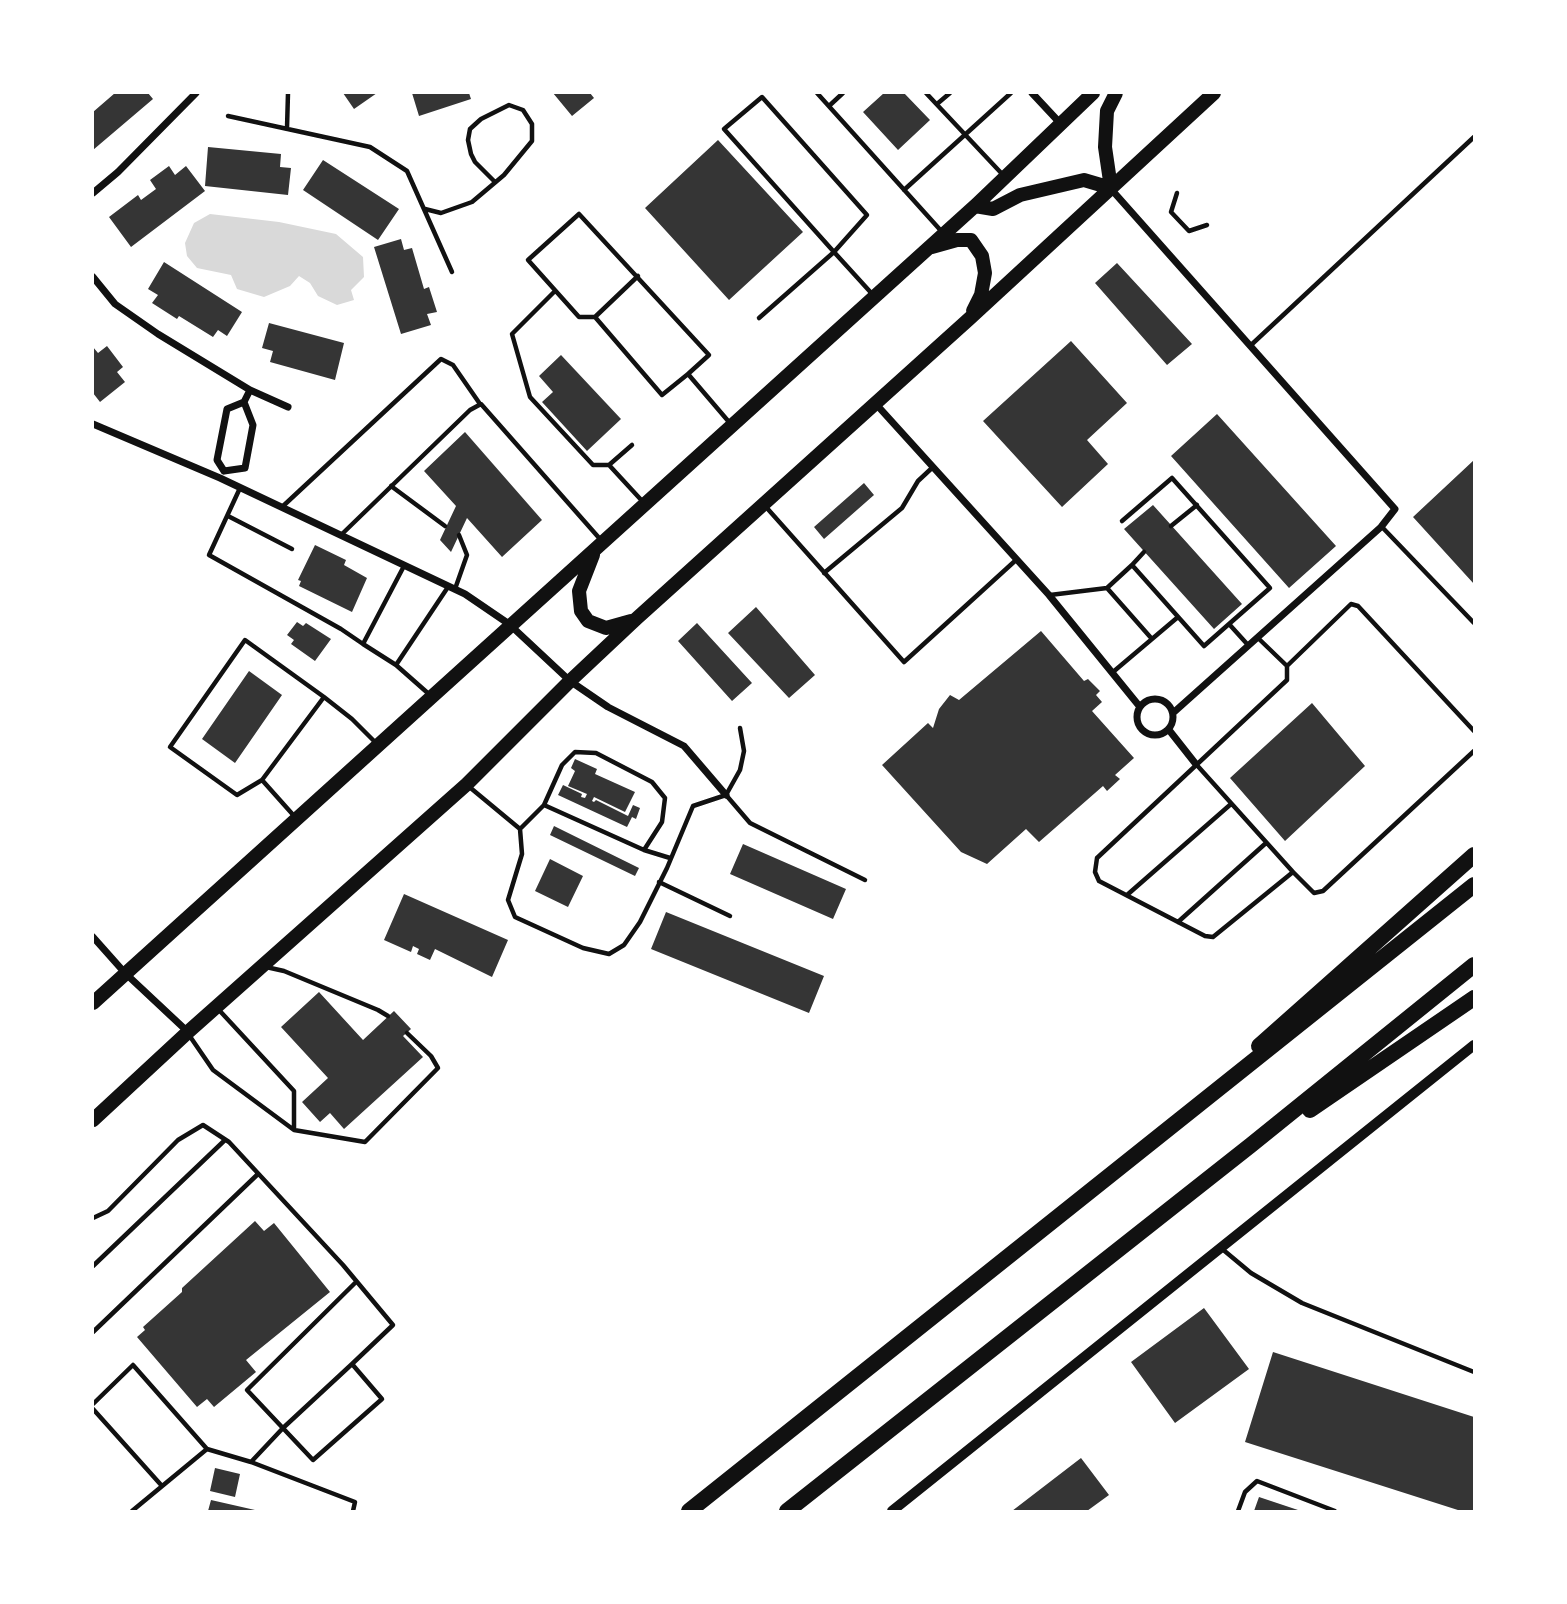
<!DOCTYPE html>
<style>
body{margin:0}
#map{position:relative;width:1567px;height:1604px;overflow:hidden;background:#fff;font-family:"IBM Plex Sans",sans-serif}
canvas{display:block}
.frame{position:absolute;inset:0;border:94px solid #fff;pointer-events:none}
</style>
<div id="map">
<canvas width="1567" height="1604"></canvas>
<div class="frame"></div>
</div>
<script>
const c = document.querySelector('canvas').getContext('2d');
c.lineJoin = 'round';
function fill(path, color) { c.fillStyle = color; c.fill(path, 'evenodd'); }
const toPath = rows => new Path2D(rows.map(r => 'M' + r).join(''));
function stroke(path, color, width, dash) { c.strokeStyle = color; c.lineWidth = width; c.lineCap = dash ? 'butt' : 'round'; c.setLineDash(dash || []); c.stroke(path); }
fill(toPath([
 [210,214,279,222,336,234,363,257,364,277,351,290,354,300,337,305,318,296,310,283,299,276,290,286,264,297,237,289,231,275,197,268,187,256,185,243,194,223]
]), '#d9d9d9');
fill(toPath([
 [115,93,148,93,153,99,93,150,93,112],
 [343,93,377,93,354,109],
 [412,93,469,93,471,99,419,116],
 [553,93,590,93,594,98,572,116],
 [884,93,904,93,930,120,898,150,863,112],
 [718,140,803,232,729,300,645,208],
 [208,147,281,154,280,167,291,168,288,195,205,186],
 [323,160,399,209,378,240,303,190],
 [169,166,175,175,186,166,205,191,131,247,109,217,138,195,141,200,156,189,150,180],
 [401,239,404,250,412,248,424,289,429,287,437,312,427,314,431,325,401,334,374,247],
 [164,262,242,312,227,336,218,330,213,337,179,316,177,319,152,303,158,295,148,289],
 [1117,263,1192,344,1167,365,1095,283],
 [269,323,344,343,335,380,270,362,273,351,262,348],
 [1071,341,1127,403,1087,440,1108,464,1062,507,983,421],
 [107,346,123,367,117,372,125,382,100,402,93,393,93,347,98,353],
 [561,355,621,419,587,451,542,402,553,392,539,376],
 [1217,414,1336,546,1289,588,1171,456],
 [465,432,542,520,502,557,467,518,451,552,440,540,456,506,424,471],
 [1474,460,1474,584,1413,517],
 [864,483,874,495,824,539,814,527],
 [1153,505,1242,604,1214,629,1124,529],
 [315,545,346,560,344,565,367,578,352,612,299,586,301,581,298,580],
 [756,607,815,675,789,698,728,633],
 [297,622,303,626,306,623,331,639,315,661,291,644,294,640,287,635],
 [697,623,752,683,732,701,678,641],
 [1041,631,1084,681,1088,679,1100,691,1096,695,1102,702,1092,711,1134,758,1115,775,1120,779,1107,791,1103,786,1039,842,1026,829,987,864,961,852,882,765,928,723,933,728,939,709,950,695,959,700],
 [249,671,282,695,235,763,202,739],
 [1312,703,1365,766,1285,841,1230,778],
 [575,759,597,769,595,774,635,792,625,812,594,797,592,801,594,802,596,800,628,816,633,805,640,808,636,819,632,817,627,827,558,795,563,785,582,794,581,797,585,798,587,794,568,786,575,771,571,768],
 [554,826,639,868,635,876,550,835],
 [743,844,846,889,833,919,730,874],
 [550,859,583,876,568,907,535,891],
 [404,894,508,940,492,977,435,949,430,960,417,954,419,949,413,946,411,952,384,940],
 [666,912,824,976,809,1013,651,949],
 [319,992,363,1040,394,1011,411,1029,403,1036,423,1057,344,1129,330,1113,320,1122,302,1102,328,1078,281,1027],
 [255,1221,264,1231,274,1223,330,1292,246,1360,256,1372,214,1407,207,1399,197,1407,137,1337,145,1330,143,1327,182,1292,182,1288],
 [1204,1308,1249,1369,1175,1423,1131,1362],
 [1273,1352,1474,1417,1474,1511,1461,1511,1245,1442],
 [1081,1458,1109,1495,1087,1511,1012,1511],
 [215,1468,240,1474,235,1497,210,1491],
 [1259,1497,1301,1511,1254,1511],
 [211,1500,255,1510,255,1511,208,1511]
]), '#353535');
stroke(toPath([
 [817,93,943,233],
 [926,93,1004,176],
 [937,104,950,93],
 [829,106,843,93],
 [228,116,370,147,407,171,452,272],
 [287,128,288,93],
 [904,190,1011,93],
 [1177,193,1171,212,1189,231,1207,225],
 [425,209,441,213,472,202,504,175,532,141,532,124,523,110,509,105,481,119,470,129,468,140,471,154,475,162,495,182],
 [555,291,512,334,530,397,593,465,609,465,632,445],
 [595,317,638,276],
 [759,318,834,252,867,215,762,97,724,129,834,252,874,296],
 [1250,346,1474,137],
 [688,374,662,395,595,317,579,317,528,260,579,214,709,355,688,374,729,422],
 [609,465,644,503],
 [391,486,445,526],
 [240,488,209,555,341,629,363,644],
 [282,507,441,359,453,365,480,404],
 [766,507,904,662,1016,560],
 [228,516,292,549],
 [1122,521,1172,478,1270,588,1229,624,1248,645],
 [1171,526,1197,505],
 [1382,527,1474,623],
 [341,535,470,410,481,404,600,539],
 [1132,565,1144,552],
 [404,566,363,644,396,665,430,695],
 [824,573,902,508,918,481,933,467],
 [1107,588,1132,565,1204,646,1229,624],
 [455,589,467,555,459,535],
 [1050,595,1107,588,1152,639,1113,672],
 [1258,638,1287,666],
 [1152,639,1178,617],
 [396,665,448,587],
 [1474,731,1358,606,1351,604,1287,666,1287,680,1097,858,1095,872,1099,881,1205,936,1213,937,1293,872,1314,893,1323,891,1474,751],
 [1195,763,1293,872],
 [262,780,237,795,170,747,245,640,324,697],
 [467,785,520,829,522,854,508,900,515,917,583,948,609,954,624,945,640,922,667,868,693,806,726,795,740,770,744,751,740,728],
 [726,795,750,823,865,880],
 [544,805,562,765,575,752,596,753,652,782,665,798,662,822,644,850],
 [295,817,262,780,324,697,352,719,376,743],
 [520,829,544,805,644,850,670,858],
 [659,882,730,916],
 [1127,895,1231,804],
 [1178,922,1266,843],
 [266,967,284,971,378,1010,388,1016],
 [219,1010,294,1091,294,1129],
 [189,1035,213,1070,294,1130,365,1142,438,1068,431,1056,407,1033],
 [93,1218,108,1211,178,1140,203,1125,229,1142,343,1265,393,1325,352,1364,382,1399,313,1460,247,1390,356,1282],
 [1221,1248,1251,1273,1302,1303,1474,1372],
 [93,1266,225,1140],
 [93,1332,258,1174],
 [352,1364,283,1428,251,1462,355,1502,353,1511],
 [93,1404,133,1365,207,1449,251,1462],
 [93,1409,162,1486],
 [132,1511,207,1449],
 [1238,1511,1245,1492,1257,1481,1335,1511]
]), '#111', 4.5);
stroke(toPath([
 [1032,93,1060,123],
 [1111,189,1395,509,1381,527,1173,713],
 [93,193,118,172,196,93],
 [93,277,115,304,158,334,250,390,288,407],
 [875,403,1049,595,1140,707],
 [93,424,220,478,465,594,509,624,570,681,608,707,684,746,726,795],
 [224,471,217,460,227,409,244,402,250,390],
 [224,471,245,468,253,425,244,402],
 '1137 717a18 18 0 1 1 36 0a18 18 0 1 1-36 0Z',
 [1169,730,1195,763],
 [93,937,125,973,188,1032]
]), '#111', 7);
stroke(toPath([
 [892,1511,1474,1045]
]), '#111', 10);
stroke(toPath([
 [1111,188,1105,147,1107,111,1116,93],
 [975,206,993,209,1020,195,1084,180,1111,188],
 [932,247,957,240,971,240,982,256,985,273,981,295,973,311],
 [593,555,579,591,581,611,588,621,606,628,631,621],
 [93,1003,975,206,1093,93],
 [93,1120,188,1032,467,784,570,681,636,619,969,319,1214,93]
]), '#111', 14);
stroke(toPath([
 [1259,1046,1474,855],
 [1310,1110,1474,998],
 [689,1511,1474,885],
 [787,1511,1251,1145,1474,965]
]), '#111', 16);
</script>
